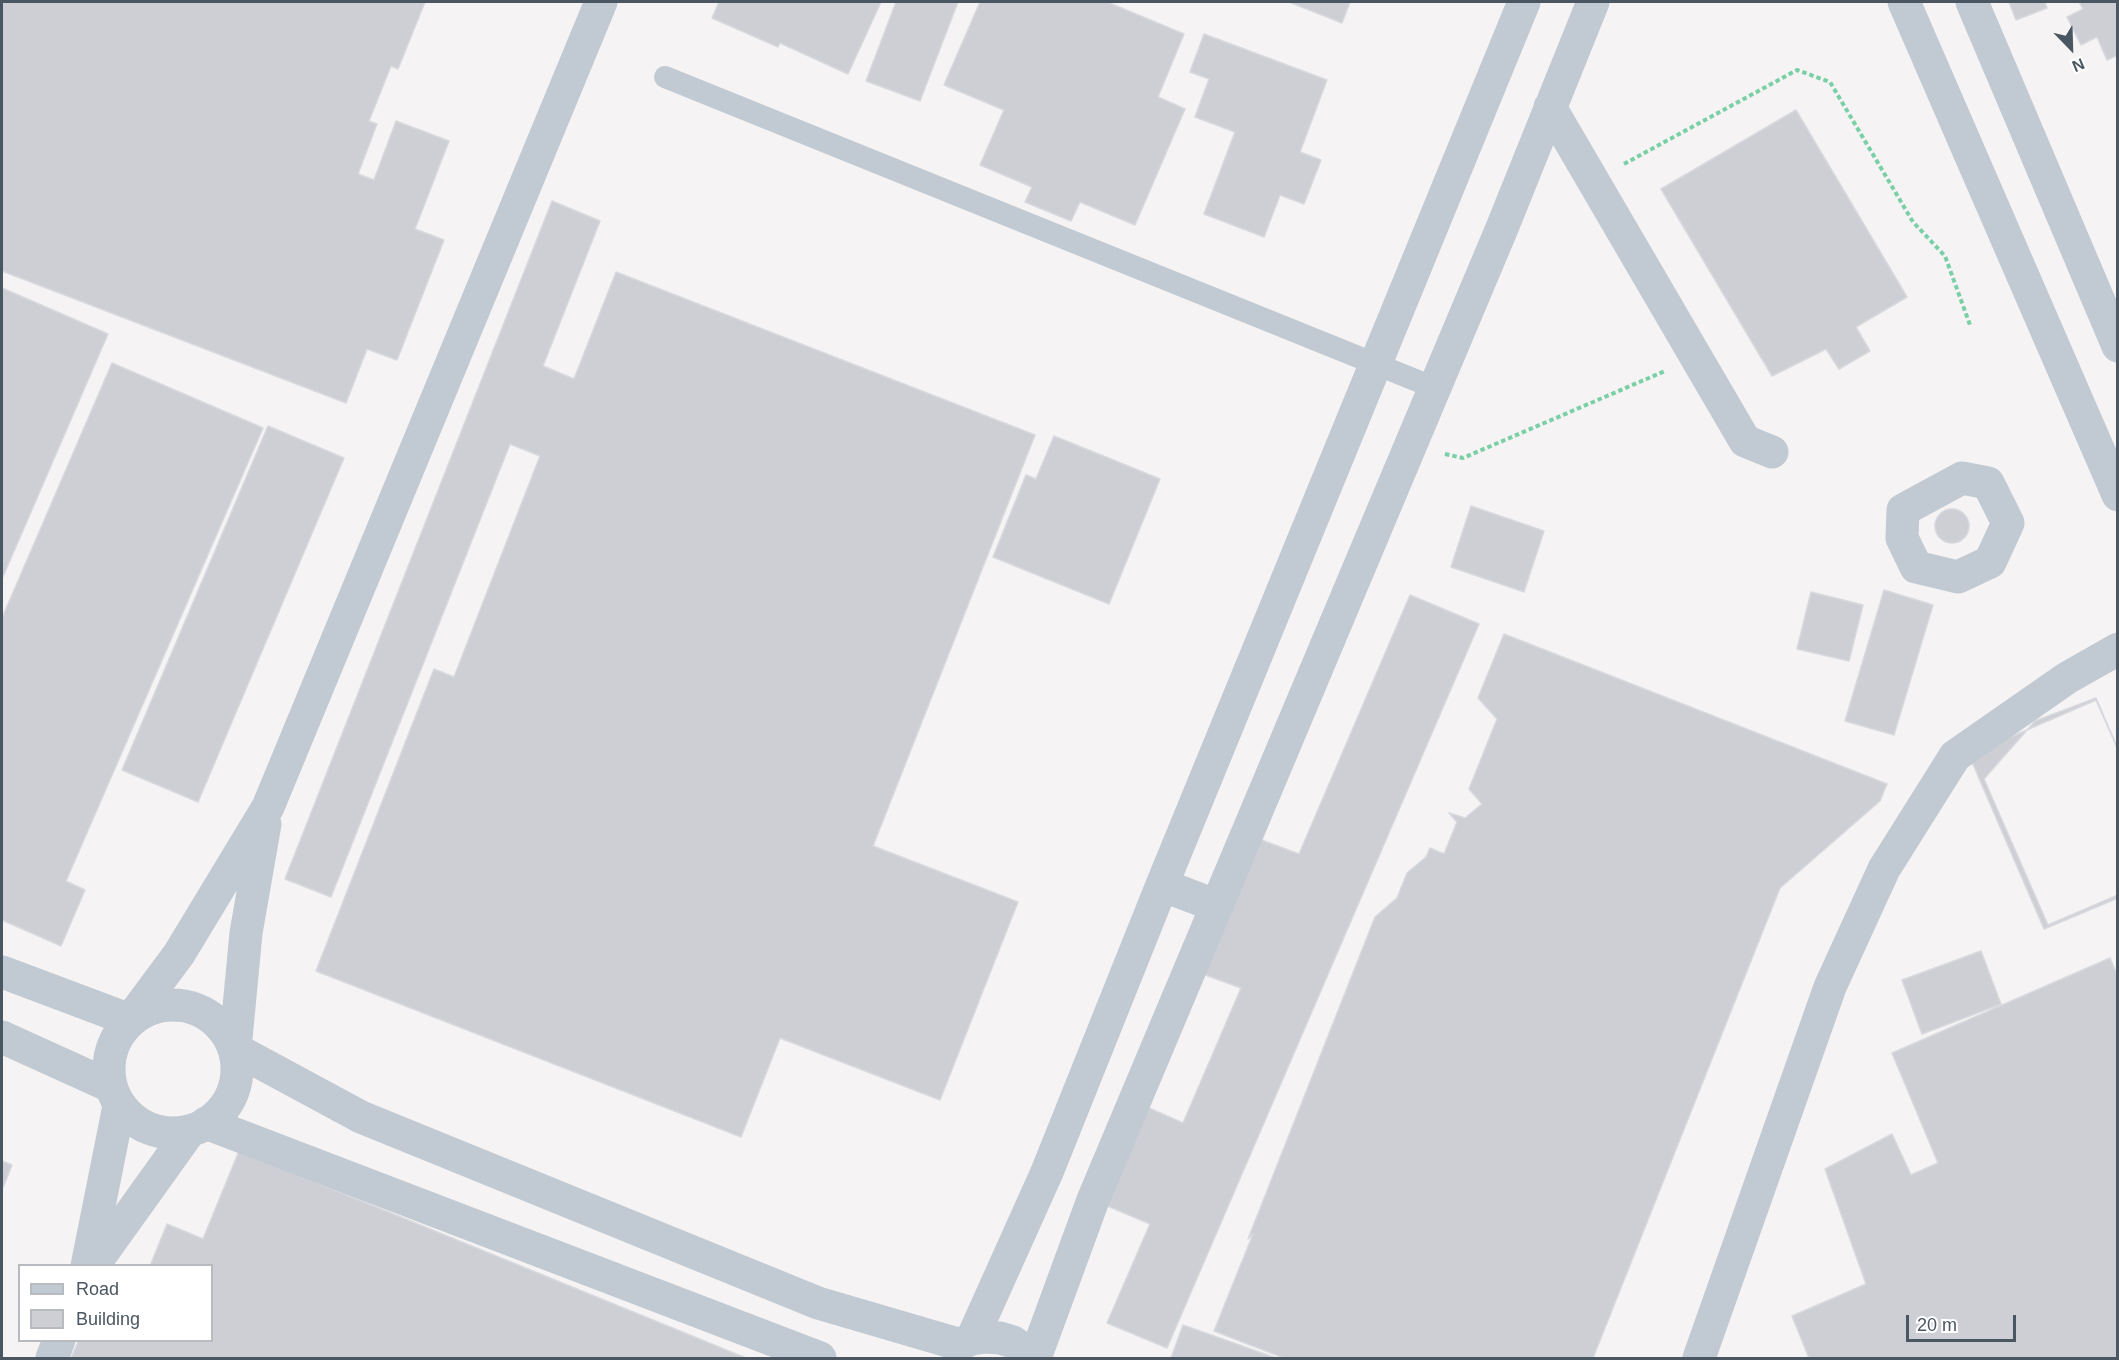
<!DOCTYPE html>
<style>
body{margin:0}
#map{position:relative;width:2119px;height:1360px;overflow:hidden;background:#f5f3f3;font-family:Helvetica,sans-serif}
canvas{display:block}
.frame{position:absolute;inset:0;border:3px solid #4a5661;pointer-events:none}
.legend{position:absolute;left:18px;top:1264px;width:195px;height:78px;box-sizing:border-box;background:#fff;border:2px solid #b7bbc0;margin:0;padding:8px 10px;list-style:none;font-size:18px;color:#4a5661}
.legend li{display:flex;align-items:center;gap:12px;height:30px}
.legend b{width:30px;border:2px solid #b7bbc0}
.north{position:absolute;left:2041px;top:18px;width:60px;height:60px;-webkit-text-stroke:4px #fff;paint-order:stroke;rotate:157deg;font-size:16px;font-weight:700;line-height:24px;text-align:center;color:#4a5661}
.north::after{content:'';display:block;margin:auto;width:21px;height:27px;background:#4a5661;clip-path:polygon(50% 0,100% 100%,50% 72%,0 100%)}
.scale{position:absolute;left:1906px;top:1315px;width:110px;height:27px;box-sizing:border-box;border:3px solid #4a5661;border-top:0;padding-left:8px;font-size:18px;line-height:21px;white-space:nowrap;color:#4a5661;-webkit-text-stroke:4px #fff;paint-order:stroke}
</style>
<div id="map">
<canvas width="2119" height="1360"></canvas>
<div class="frame"></div>
<ul class="legend">
<li><b style="height:8px;background:#c1cad2"></b>Road</li>
<li><b style="height:16px;background:#cdcfd5"></b>Building</li>
</ul>
<div class="north">N</div>
<div class="scale">20 m</div>
</div>
<script>
const c = document.querySelector('canvas').getContext('2d');
c.lineJoin = 'round';
function fill(path, color) { c.fillStyle = color; c.fill(path, 'evenodd'); }
const toPath = rows => new Path2D(rows.map(r => 'M' + r).join(''));
function stroke(path, color, width, dash) { c.strokeStyle = color; c.lineWidth = width; c.lineCap = dash ? 'butt' : 'round'; c.setLineDash(dash || []); c.stroke(path); }
const building = toPath([
 [2,2,425,2,398,69,391,66,369,121,377,124,358,174,374,180,396,121,449,141,415,229,444,240,397,360,367,349,346,403,2,271,2,2],
 [719,2,881,2,848,74,780,43,778,47,712,18,719,2],
 [896,2,958,2,920,101,866,81,896,2],
 [980,2,1107,2,1184,34,1158,97,1185,109,1135,225,1080,202,1071,221,1025,202,1032,187,980,165,1004,110,944,85,980,2],
 [1289,2,1350,2,1342,23,1289,2],
 [2009,2,2045,2,2047,8,2016,20,2009,2],
 [2079,2,2118,2,2118,55,2107,60,2097,37,2081,45,2067,17,2083,9,2079,2],
 [1204,34,1327,80,1300,152,1321,160,1304,204,1280,195,1264,237,1204,214,1235,132,1195,117,1209,79,1190,72,1204,34],
 [1796,110,1907,297,1856,327,1870,351,1839,369,1826,349,1772,376,1661,189,1796,110],
 [552,201,600,221,543,366,574,379,616,272,1035,435,873,846,1018,902,940,1100,780,1038,741,1137,316,971,434,669,454,677,540,456,510,444,331,897,285,879,552,201],
 [2,288,108,334,2,579,2,288],
 [112,363,263,428,66,881,85,890,61,946,2,920,2,618,112,363],
 [268,426,344,458,198,802,122,770,268,426],
 [1054,436,1160,479,1109,604,993,557,1026,475,1036,479,1054,436],
 [1471,506,1544,531,1524,592,1451,567,1471,506],
 '1935 526a17 17 0 1 1 34 0a17 17 0 1 1-34 0Z',
 [1884,590,1933,605,1894,735,1845,721,1884,590],
 [1811,592,1863,605,1849,661,1797,649,1811,592],
 [1410,595,1479,624,1167,1348,1107,1323,1150,1224,1098,1202,1140,1104,1183,1123,1241,988,1200,973,1259,839,1299,854,1410,595],
 [1504,634,1887,784,1880,801,1780,888,1593,1358,1284,1358,1214,1331,1253,1234,1248,1239,1375,917,1397,898,1407,873,1426,857,1430,848,1444,854,1457,822,1449,813,1465,818,1482,804,1469,789,1497,719,1478,698,1504,634],
 [2096,698,2118,749,2118,895,2048,925,1984,779,2035,721,2096,698],
 [2096,700,2118,750,2118,898,2044,929,1969,755,2096,700],
 [1981,951,2001,1004,1922,1034,1902,980,1981,951],
 [2110,958,2118,977,2118,1358,1809,1358,1792,1316,1866,1284,1825,1169,1892,1134,1911,1175,1938,1163,1892,1053,2110,958],
 [239,1151,746,1358,71,1358,79,1340,212,1340,212,1266,150,1266,167,1224,203,1239,239,1151],
 [2,1161,12,1165,2,1190,2,1161],
 [1183,1325,1276,1358,1171,1358,1183,1325]
]);
fill(building, '#cdcfd5');
stroke(building, '#d7d9de', 1.5);
stroke(toPath([
 [1624,164,1797,70,1830,82,1913,222,1945,256,1970,325],
 [1445,454,1463,458,1665,371]
]), '#7ad0a6', 4, [4.5, 3]);
stroke(toPath([
 [665,77,1435,388]
]), '#c1cad2', 22);
stroke(toPath([
 [1904,2,2118,495],
 [1972,2,2118,346],
 [1550,107,1745,441,1772,452],
 [1962,478,1988,483,2008,523,1990,562,1958,577,1916,567,1902,538,1903,510,1962,478],
 [265,824,246,933,235,1049,361,1117,818,1303,958,1344],
 [1162,885,1217,906],
 [2,972,130,1020,179,954,268,807,601,2],
 '109 1069a64 64 0 1 1 128 0a64 64 0 1 1-128 0Z',
 [2,1037,110,1086],
 [206,1123,820,1358],
 [87,1266,119,1106],
 [93,1266,189,1132],
 [972,1339,1047,1172,1162,885,1524,2],
 [955,1346,972,1339,986,1337,1000,1338,1013,1342,1024,1350,1032,1358],
 [52,1358,59,1340],
 [1035,1358,1093,1200,1502,228,1593,2],
 [1699,1358,1830,987,1884,869,1955,756,2067,678,2118,649]
]), '#c1cad2', 33);
</script>
